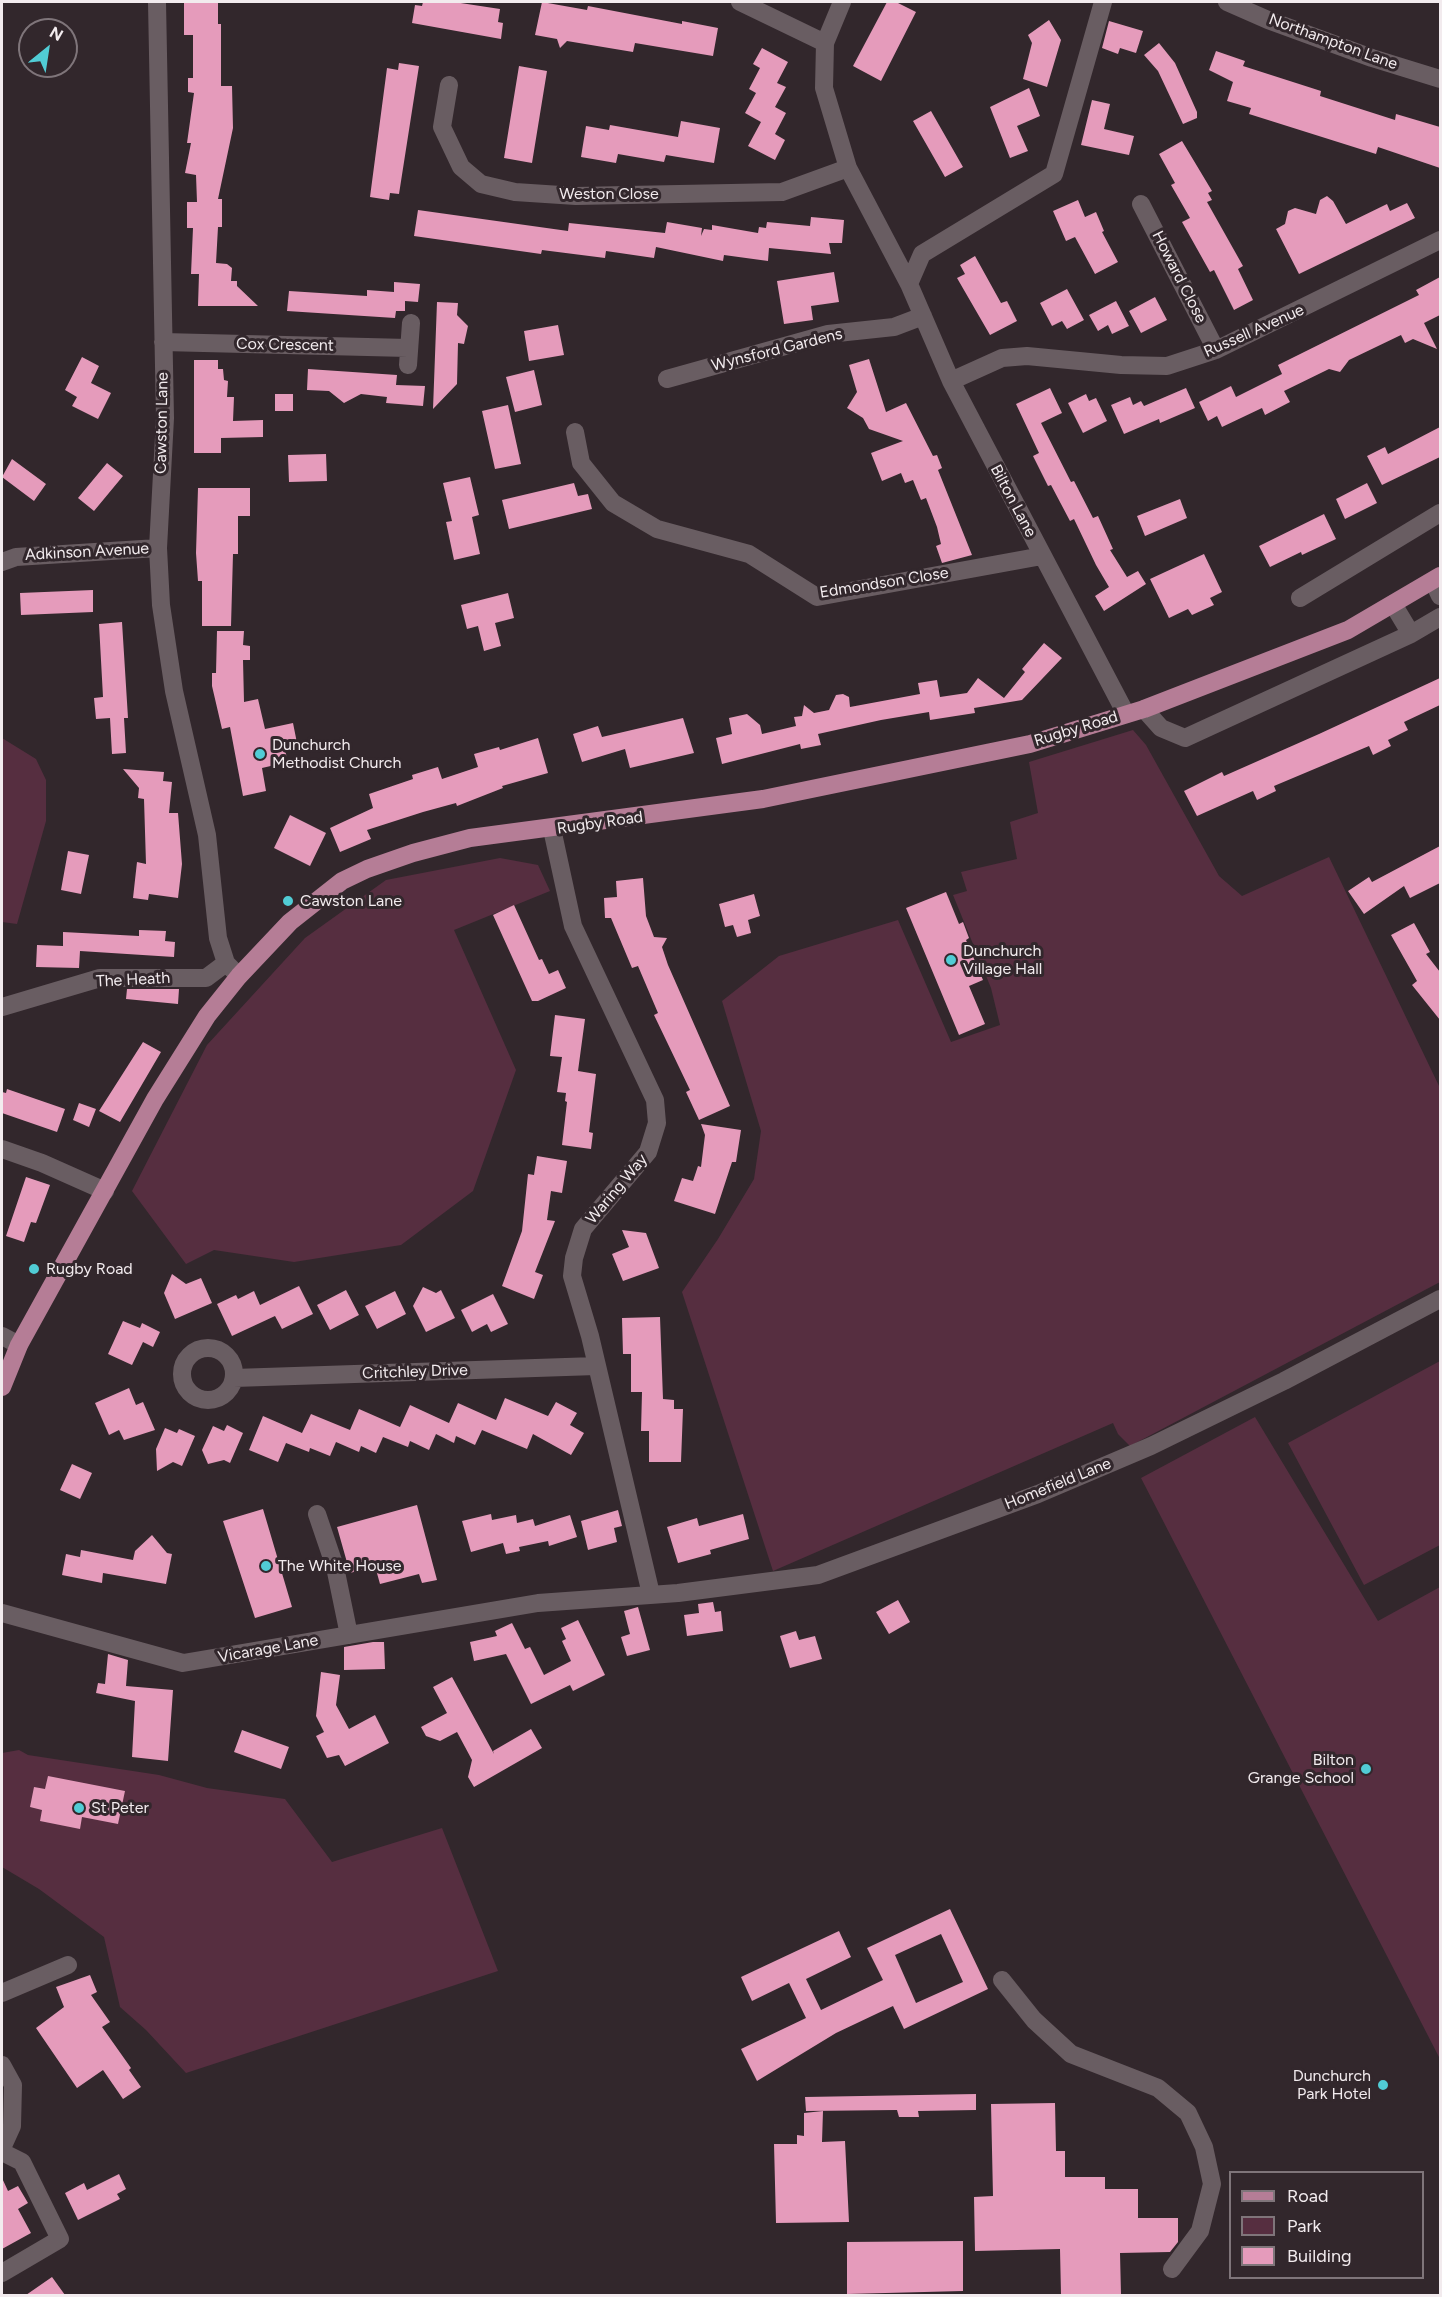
<!DOCTYPE html>
<style>
body{margin:0}
#map{position:relative;width:1442px;height:2297px;overflow:hidden;background:#32272c;font-family:Figtree,sans-serif}
canvas{display:block}
.frame{position:absolute;inset:0;border:3px solid #f2ebee;pointer-events:none}
.legend{position:absolute;left:1229px;top:2171px;width:195px;height:108px;box-sizing:border-box;background:#32272c;border:2px solid #7f757a;margin:0;padding:8px 10px;list-style:none;font-size:18px;color:#f2ebee}
.legend li{display:flex;align-items:center;gap:12px;height:30px}
.legend b{width:30px;border:2px solid #7f757a}
.north{position:absolute;left:18px;top:18px;width:60px;height:60px;box-sizing:border-box;background:#32272c;border:2px solid #7f757a;border-radius:50%;rotate:30deg;font-size:16px;font-weight:700;line-height:24px;text-align:center;color:#f2ebee}
.north::after{content:'';display:block;margin:auto;width:21px;height:27px;background:#51ccd5;clip-path:polygon(50% 0,100% 100%,50% 72%,0 100%)}
</style>
<div id="map">
<canvas width="1442" height="2297"></canvas>
<div class="frame"></div>
<ul class="legend">
<li><b style="height:8px;background:#b57d96"></b>Road</li>
<li><b style="height:16px;background:#562e40"></b>Park</li>
<li><b style="height:16px;background:#e59bbb"></b>Building</li>
</ul>
<div class="north">N</div>
</div>
<script>
const c = document.querySelector('canvas').getContext('2d');
c.lineJoin = 'round';
function fill(path, color) { c.fillStyle = color; c.fill(path, 'evenodd'); }
const toPath = rows => new Path2D(rows.map(r => 'M' + r).join(''));
function stroke(path, color, width, dash) { c.strokeStyle = color; c.lineWidth = width; c.lineCap = dash ? 'butt' : 'round'; c.setLineDash(dash || []); c.stroke(path); }
function label(font, color, halo, rows, align = 'center') {
  c.font = font + ' Figtree,sans-serif'; c.lineWidth = 6; c.setLineDash([]); c.textBaseline = 'middle'; c.strokeStyle = halo; c.fillStyle = color; for (const [text, x, y, turn = 0] of rows) {
    c.save(); c.translate(x, y); c.rotate((+turn || 0) * Math.PI / 180); c.textAlign = isNaN(turn) ? turn : align; if (halo) c.strokeText(text, 0, 0); c.fillText(text, 0, 0); c.restore();
  }
}
fill(toPath([
 [1133,730,1146,745,1219,876,1242,896,1329,857,1440,1088,1440,1282,1130,1446,1118,1434,1113,1423,773,1571,682,1292,718,1239,754,1179,761,1131,722,1001,779,956,898,920,951,1042,1000,1025,991,988,953,895,967,891,961,872,1017,859,1010,822,1038,813,1029,762],
 [2,738,36,759,46,780,46,821,17,924,2,922],
 [500,858,538,865,550,891,454,930,516,1070,473,1191,401,1245,294,1262,214,1250,186,1264,132,1191,207,1045,305,938,386,880],
 [1440,1361,1440,1545,1364,1585,1288,1443],
 [1255,1417,1378,1621,1440,1587,1440,2059,1141,1478],
 [19,1750,28,1755,159,1775,207,1788,285,1799,332,1862,442,1828,498,1971,186,2073,146,2030,120,2007,104,1937,39,1889,2,1867,2,1753]
]), '#562e40');
fill(toPath([
 [184,2,218,2,218,24,221,24,221,86,232,86,233,128,218,199,222,199,222,227,218,227,216,263,227,264,232,268,231,281,237,281,237,286,258,306,198,306,199,274,191,274,193,228,187,228,187,202,197,202,196,175,185,173,191,143,187,143,194,93,188,92,188,78,193,78,193,35,184,35],
 [423,2,454,2,500,9,498,22,503,23,501,39,412,23,415,5,422,6],
 [542,2,587,10,588,6,682,24,682,21,718,28,713,56,635,43,633,52,567,41,560,48,557,39,535,35],
 [887,2,896,2,916,12,881,81,853,66],
 [1049,20,1061,40,1047,87,1023,79,1032,43,1028,35],
 [1109,21,1143,31,1136,53,1120,48,1118,54,1102,48],
 [1159,43,1175,63,1197,112,1197,118,1183,124,1158,71,1144,55],
 [762,48,788,62,777,83,786,87,775,107,786,113,775,134,785,140,775,160,748,146,761,122,745,113,756,93,749,89,760,68,753,64],
 [1216,51,1245,61,1243,66,1321,91,1320,96,1395,120,1396,114,1440,127,1440,168,1378,147,1376,154,1249,114,1251,108,1227,101,1233,82,1209,70],
 [399,63,419,66,399,194,390,193,389,200,370,197,387,68,398,70],
 [519,66,547,71,532,163,504,158],
 [1029,88,1040,116,1017,126,1028,151,1010,158,990,107],
 [1092,100,1110,104,1104,129,1134,136,1129,155,1081,145],
 [931,111,963,167,945,177,913,121],
 [681,121,720,128,714,163,666,155,664,162,618,154,616,163,581,157,586,126,609,130,610,125,678,137],
 [1182,141,1212,191,1208,193,1212,200,1207,202,1243,266,1238,269,1253,300,1234,310,1214,270,1210,272,1182,222,1190,218,1171,185,1175,183,1159,154],
 [1327,196,1333,201,1346,224,1387,204,1390,211,1407,203,1415,218,1299,274,1276,229,1285,224,1288,211,1295,208,1316,214,1320,200],
 [1078,200,1085,217,1096,212,1104,231,1102,232,1118,262,1095,274,1075,237,1066,241,1053,211],
 [418,210,568,231,569,223,665,233,667,222,702,228,701,236,704,229,712,230,712,225,758,233,759,227,766,228,767,222,810,226,811,217,844,220,842,243,829,243,831,254,769,248,768,261,724,255,723,261,656,247,654,258,606,251,605,258,542,250,541,254,414,236],
 [975,256,1001,303,1007,301,1017,321,990,335,957,278,965,274,960,265],
 [834,272,839,302,811,306,813,320,784,324,777,281],
 [1440,277,1440,315,1424,323,1437,349,1413,339,1405,343,1401,335,1349,360,1340,372,1329,369,1284,391,1290,402,1265,415,1262,408,1222,427,1217,416,1208,421,1199,402,1231,386,1236,397,1282,374,1278,365,1419,295,1416,290],
 [394,282,420,284,418,302,405,301,405,311,396,311,395,318,287,311,289,291,367,296,367,290,394,292],
 [1067,289,1084,320,1067,329,1062,321,1052,326,1040,303],
 [1155,297,1167,320,1141,333,1129,311],
 [1116,301,1129,326,1112,334,1108,325,1098,331,1089,315],
 [437,302,458,303,457,315,468,326,464,344,458,343,457,384,433,409],
 [558,325,564,355,529,361,524,331],
 [82,357,99,366,91,383,111,393,98,419,72,406,77,397,65,390],
 [869,359,886,412,906,403,933,456,937,455,942,468,938,470,972,555,942,563,936,546,941,544,937,527,926,498,921,500,913,480,905,483,901,473,882,481,871,453,903,441,869,429,863,418,847,408,857,392,849,365],
 [194,360,218,360,218,369,223,369,224,380,228,381,227,397,234,397,233,421,263,420,263,437,221,438,221,453,194,453],
 [308,369,397,375,396,385,425,386,423,406,386,403,387,397,361,394,344,403,329,391,307,390],
 [534,370,542,405,515,412,506,377],
 [1050,388,1062,413,1041,423,1071,482,1074,481,1093,518,1098,516,1113,549,1110,550,1127,577,1138,571,1146,584,1104,611,1095,596,1109,587,1096,565,1074,519,1070,521,1051,485,1048,486,1033,456,1039,453,1016,404],
 [1186,388,1195,408,1160,423,1159,419,1124,434,1111,405,1130,397,1133,405,1141,401,1144,406],
 [275,394,293,394,293,411,275,411],
 [1086,394,1089,401,1096,398,1107,421,1083,433,1068,403],
 [508,405,521,464,495,469,482,411],
 [1440,427,1440,457,1382,485,1367,456,1385,447,1388,454],
 [326,454,327,481,289,482,288,455],
 [12,459,46,484,34,501,2,477],
 [107,463,123,476,94,511,78,498],
 [470,477,479,515,472,517,480,554,454,560,446,522,452,521,443,483],
 [574,483,578,496,588,494,592,509,509,529,502,500],
 [1367,483,1377,503,1345,519,1336,499],
 [198,488,250,488,250,516,238,516,238,554,233,554,231,626,202,626,202,581,198,581,196,553],
 [1180,499,1187,518,1145,536,1137,516],
 [1324,514,1336,539,1302,555,1301,552,1270,567,1259,546],
 [1204,554,1222,592,1210,598,1214,605,1192,615,1188,609,1169,618,1150,579],
 [93,590,93,612,21,615,20,593],
 [508,593,514,618,495,623,501,646,484,651,478,626,467,629,461,605],
 [122,622,128,718,124,718,126,753,112,754,110,718,96,719,94,698,103,697,99,624],
 [217,631,244,631,243,645,250,646,250,660,243,660,244,702,258,699,265,729,293,723,297,743,284,746,288,762,262,768,266,791,243,796,230,727,222,729,212,686,212,673,216,673],
 [1044,643,1062,658,1022,700,974,708,975,713,930,720,929,712,881,720,818,734,821,745,801,749,800,744,722,764,716,738,732,734,729,718,747,714,760,725,762,734,796,726,794,717,802,716,804,705,814,713,829,710,836,695,843,694,849,697,850,707,920,694,918,683,937,680,940,697,967,693,978,678,1004,698,1025,672,1022,669],
 [1440,678,1440,705,1404,722,1408,730,1388,740,1391,746,1373,755,1369,746,1274,786,1276,791,1257,800,1253,791,1197,816,1184,791,1222,772,1224,776,1319,734],
 [683,718,694,753,630,768,625,749,582,762,573,734,598,726,602,737],
 [538,738,548,773,502,786,503,788,457,806,456,803,423,812,367,830,371,839,340,852,330,828,373,808,369,794,413,779,412,775,438,767,442,779,478,767,474,754,499,747,500,750],
 [123,769,164,772,163,781,172,782,169,813,178,813,182,864,178,898,149,894,148,900,133,898,137,862,146,864,144,799,138,798,139,788],
 [290,815,326,833,310,866,274,848],
 [1440,846,1440,883,1410,898,1404,886,1364,914,1348,891,1369,877,1372,882],
 [68,851,89,855,81,894,61,890],
 [643,878,646,916,654,937,667,938,662,947,668,965,730,1106,699,1120,686,1092,690,1090,654,1015,658,1013,638,966,632,968,611,918,605,918,604,898,617,897,616,881],
 [946,892,959,924,963,922,969,938,966,940,983,980,969,986,985,1024,959,1035,906,908],
 [754,894,760,916,748,920,751,933,737,937,733,925,725,927,719,904],
 [514,905,539,960,542,959,549,974,558,970,566,988,538,1001,532,1001,493,915],
 [1414,923,1430,952,1426,954,1440,972,1440,1020,1412,985,1417,981,1391,935],
 [139,930,166,931,165,941,175,942,174,957,80,951,79,968,36,967,37,945,63,946,63,932,139,936],
 [127,989,179,989,178,1004,126,999],
 [555,1015,585,1019,578,1071,596,1074,589,1132,593,1133,591,1149,562,1145,567,1102,565,1101,566,1093,557,1092,562,1057,550,1056],
 [143,1042,161,1052,120,1122,99,1111],
 [7,1089,65,1109,57,1132,2,1113,2,1092,6,1093],
 [79,1103,96,1109,89,1127,73,1120],
 [701,1124,741,1130,736,1162,732,1162,715,1214,674,1201,682,1178,693,1181,698,1166,701,1167,705,1135],
 [537,1156,567,1161,562,1193,551,1191,547,1220,555,1221,535,1272,543,1275,534,1299,502,1286,522,1231,528,1174,534,1175],
 [26,1177,50,1185,36,1223,31,1222,24,1242,6,1236],
 [622,1230,646,1233,659,1268,623,1281,612,1254,629,1247],
 [172,1274,186,1284,201,1278,212,1303,175,1319,164,1293],
 [299,1286,313,1314,282,1329,275,1316,232,1336,217,1304,236,1295,238,1299,254,1291,260,1305],
 [423,1287,436,1293,441,1290,455,1318,426,1332,413,1306],
 [346,1290,359,1315,330,1330,317,1305],
 [395,1291,406,1314,377,1329,365,1306],
 [493,1294,508,1324,491,1332,487,1324,472,1332,461,1310],
 [660,1317,663,1399,674,1400,674,1409,683,1409,681,1462,649,1462,649,1431,641,1431,642,1392,631,1392,631,1354,623,1354,622,1318],
 [123,1321,140,1328,142,1323,160,1332,153,1347,143,1342,132,1365,108,1354],
 [129,1388,136,1405,143,1402,155,1430,124,1440,119,1430,109,1435,95,1403],
 [505,1398,548,1416,556,1402,577,1413,570,1425,584,1433,571,1455,533,1434,527,1449,482,1430,475,1445,456,1436,454,1443,436,1434,429,1450,410,1441,408,1447,383,1437,376,1453,361,1446,359,1452,336,1442,330,1456,310,1448,309,1452,286,1443,278,1462,249,1450,263,1416,302,1433,311,1414,350,1430,359,1409,400,1427,410,1405,449,1423,458,1403,496,1420],
 [227,1425,243,1433,230,1463,224,1460,208,1464,202,1450,213,1426,224,1431],
 [165,1428,177,1433,179,1429,195,1436,182,1466,173,1462,157,1471,156,1449],
 [72,1464,92,1473,80,1499,60,1490],
 [417,1505,437,1580,422,1583,419,1574,380,1584,375,1566,350,1573,337,1527],
 [263,1509,292,1607,255,1618,223,1521],
 [618,1510,622,1526,614,1528,617,1542,588,1550,581,1521],
 [491,1514,492,1520,516,1515,517,1523,533,1519,535,1526,570,1515,577,1537,549,1546,548,1541,519,1547,520,1551,506,1554,503,1543,471,1552,462,1521],
 [743,1514,749,1539,710,1550,711,1554,678,1563,667,1527,697,1518,699,1526],
 [152,1535,167,1553,172,1554,166,1584,103,1573,102,1583,62,1575,66,1554,80,1557,81,1550,133,1560,135,1551],
 [898,1600,910,1622,889,1634,876,1612],
 [713,1602,715,1612,721,1611,723,1631,687,1636,684,1615,699,1613,698,1604],
 [638,1607,650,1650,627,1656,621,1637,630,1634,624,1611],
 [578,1620,605,1675,573,1691,570,1685,531,1704,506,1654,474,1661,470,1642,497,1636,495,1631,512,1623,525,1649,530,1647,544,1675,571,1661,562,1641,566,1639,561,1628],
 [796,1631,799,1640,815,1636,822,1659,790,1668,780,1636],
 [373,1642,384,1642,385,1669,344,1670,344,1647],
 [108,1654,128,1660,126,1686,173,1690,168,1761,132,1757,135,1701,96,1693,98,1683,105,1684],
 [321,1672,340,1675,336,1705,349,1729,375,1715,389,1743,345,1766,339,1755,327,1758,316,1736,324,1732,316,1716],
 [452,1677,494,1754,493,1751,531,1729,542,1748,474,1787,468,1777,472,1760,457,1732,440,1741,426,1736,421,1727,447,1713,433,1687],
 [242,1730,289,1747,281,1769,234,1752],
 [48,1776,125,1791,118,1824,82,1817,80,1829,40,1821,42,1810,30,1807,34,1787,45,1789],
 [950,1909,988,1989,904,2029,893,2006,836,2033,757,2081,741,2049,806,2018,789,1983,752,2001,741,1977,839,1931,851,1957,806,1979,821,2010,883,1980,867,1948],
 [941,1934,963,1982,916,2003,895,1955],
 [90,1975,97,1992,91,1995,110,2022,102,2027,131,2068,129,2070,141,2087,123,2099,103,2070,77,2088,36,2028,64,2007,56,1987],
 [976,2094,976,2110,918,2111,919,2117,899,2117,897,2110,806,2111,805,2097],
 [1055,2103,1056,2151,1065,2151,1065,2177,1105,2177,1105,2189,1138,2189,1138,2218,1178,2218,1178,2242,1170,2252,1120,2253,1121,2295,1061,2295,1060,2249,975,2251,974,2197,993,2196,991,2104],
 [823,2111,822,2142,845,2141,849,2222,776,2223,774,2144,797,2144,797,2135,804,2136,804,2113],
 [119,2174,126,2189,117,2194,120,2199,78,2220,65,2193,84,2183,87,2190],
 [2,2178,8,2191,18,2186,28,2203,18,2209,31,2233,2,2249],
 [963,2241,963,2291,847,2294,847,2242],
 [52,2277,65,2295,26,2295]
]), '#e59bbb');
stroke(toPath([
 [157,2,165,418,158,548,161,605,174,691,207,835,218,938,226,963,239,976],
 [740,2,825,43],
 [842,2,825,43,824,88,848,168,909,284],
 [1103,2,1054,174,922,254,909,284,951,381,1126,714],
 [1227,2,1268,20,1372,58,1440,79],
 [449,85,442,127,461,167,481,184,515,192,576,196,782,192,848,168],
 [1141,204,1216,350],
 [163,342,408,348],
 [408,365,411,323],
 [667,379,828,334,894,327,923,316],
 [951,381,1002,358,1027,356,1121,365,1167,366,1216,350,1440,240],
 [575,432,581,463,613,503,657,529,749,554,817,597,1042,556],
 [2,562,16,557,158,548],
 [1433,581,1440,596],
 [1300,598,1440,513],
 [1393,604,1411,634],
 [1144,709,1161,728,1185,738,1411,634,1440,617],
 [552,829,573,926,655,1100,657,1123,648,1152,583,1229,574,1258,572,1276,590,1336,651,1594],
 [2,1007,100,978,206,978,226,963],
 [2,1149,42,1163,105,1191],
 [2,1336,19,1345],
 '182 1374a26 26 0 1 1 52 0a26 26 0 1 1-52 0Z',
 [234,1378,596,1366],
 [317,1514,335,1567,349,1635],
 [2,1613,183,1663,538,1603,678,1593,818,1575,1038,1494,1151,1446,1284,1381,1440,1299],
 [1002,1980,1034,2020,1071,2054,1158,2088,1188,2113,1204,2147,1212,2184,1200,2231,1172,2269],
 [2,1993,68,1965],
 [2,2065,13,2085,12,2126,2,2148],
 [2,2152,22,2162,60,2239,2,2273]
]), '#695d62', 18);
stroke(toPath([
 [2,1387,19,1345,155,1099,207,1016,239,976,290,922,342,881,367,869,413,853,470,838,763,799,1030,744,1144,709,1348,630,1440,576]
]), '#b57d96', 18);
for (const [x, y, r, color] of [
 [260,754,6,"#51ccd5"],
 [288,901,6,"#51ccd5"],
 [951,960,6,"#51ccd5"],
 [34,1269,6,"#51ccd5"],
 [266,1566,6,"#51ccd5"],
 [1366,1769,6,"#51ccd5"],
 [79,1808,6,"#51ccd5"],
 [1383,2085,6,"#51ccd5"]
]) { const dot = new Path2D(); dot.arc(x, y, r, 0, 2 * Math.PI); c.fillStyle = color; c.fill(dot); stroke(dot, '#32272c', 2); }
label('16px', '#f2ebee', '#32272c', [
 ["Northampton Lane",1333,42,20],
 ["Weston Close",609,194],
 ["Howard Close",1179,277,63],
 ["Russell Avenue",1254,331,-24],
 ["Cox Crescent",285,345,1],
 ["Wynsford Gardens",777,350,-14],
 ["Cawston Lane",162,423,-89],
 ["Bilton Lane",1013,501,62],
 ["Adkinson Avenue",87,552,-3],
 ["Edmondson Close",884,583,-9],
 ["Rugby Road",1076,729,-17],
 ["Rugby Road",600,823,-8],
 ["The Heath",133,980,-3],
 ["Waring Way",617,1189,-50],
 ["Critchley Drive",415,1372,-2],
 ["Homefield Lane",1058,1484,-22],
 ["Vicarage Lane",268,1649,-10]
]);
label('16px', '#f2ebee', '#32272c', [
 ["Dunchurch",272,745],
 ["Methodist Church",272,763],
 ["Cawston Lane",300,901],
 ["Dunchurch",963,951],
 ["Village Hall",963,969],
 ["Rugby Road",46,1269],
 ["The White House",278,1566],
 ["Bilton",1354,1760,"right"],
 ["Grange School",1354,1778,"right"],
 ["St Peter",91,1808],
 ["Dunchurch",1371,2076,"right"],
 ["Park Hotel",1371,2094,"right"]
], 'left');
</script>
